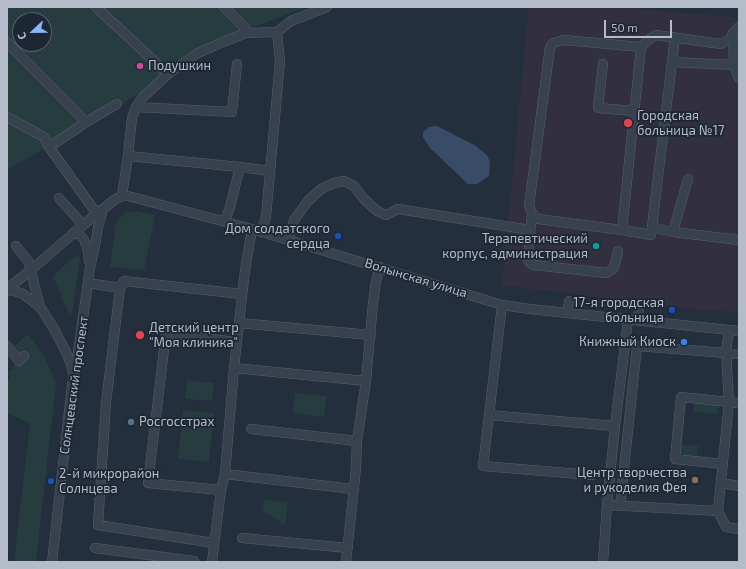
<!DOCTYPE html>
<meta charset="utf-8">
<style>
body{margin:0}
#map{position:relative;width:746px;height:569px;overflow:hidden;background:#242f3e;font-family:"Exo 2",sans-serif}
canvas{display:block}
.frame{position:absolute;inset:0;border:8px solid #b4bcc9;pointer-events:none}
.north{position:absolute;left:12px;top:12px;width:40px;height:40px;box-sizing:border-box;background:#1d2633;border:1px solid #59626f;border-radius:50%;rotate:248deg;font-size:11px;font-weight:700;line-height:16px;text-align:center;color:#b4bcc9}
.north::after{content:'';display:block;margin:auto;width:14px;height:18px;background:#8ab4f8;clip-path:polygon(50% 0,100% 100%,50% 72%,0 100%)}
.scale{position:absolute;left:604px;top:20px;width:68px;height:18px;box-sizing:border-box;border:2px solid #b4bcc9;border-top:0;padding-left:5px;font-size:12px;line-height:14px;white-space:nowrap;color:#b4bcc9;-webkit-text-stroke:3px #1d2633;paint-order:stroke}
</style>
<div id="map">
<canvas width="746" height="569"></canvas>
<div class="frame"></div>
<div class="north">С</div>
<div class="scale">50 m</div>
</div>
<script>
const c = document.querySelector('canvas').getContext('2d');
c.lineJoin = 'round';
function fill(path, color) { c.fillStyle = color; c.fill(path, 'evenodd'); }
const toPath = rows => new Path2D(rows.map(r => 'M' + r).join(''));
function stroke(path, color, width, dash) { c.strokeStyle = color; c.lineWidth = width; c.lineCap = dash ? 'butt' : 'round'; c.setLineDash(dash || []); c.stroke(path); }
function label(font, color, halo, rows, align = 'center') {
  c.font = font + ' "Exo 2",sans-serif'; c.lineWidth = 3.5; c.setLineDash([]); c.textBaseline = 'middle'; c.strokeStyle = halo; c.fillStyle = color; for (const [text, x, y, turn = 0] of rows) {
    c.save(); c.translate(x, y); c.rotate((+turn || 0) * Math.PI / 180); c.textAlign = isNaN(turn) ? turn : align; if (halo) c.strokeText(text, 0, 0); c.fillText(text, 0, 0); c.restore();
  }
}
fill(toPath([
 [529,7,620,7,739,18,739,312,701,310,502,285]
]), '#32303f');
fill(toPath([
 [7,7,307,7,256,26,7,170],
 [20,20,44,20,44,44,20,44],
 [137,211,155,215,144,270,110,267,116,222,126,212],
 [78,255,80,258,72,315,69,315,54,279,54,275,57,272,75,256],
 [28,334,44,356,56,383,36,562,14,562,30,423,8,414,7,415,7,384,10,378,8,373,13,369,16,359,11,349],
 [187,380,214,383,212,401,185,399],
 [295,393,327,396,324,417,293,413],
 [695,402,719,404,718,414,693,412],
 [183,410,214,413,209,462,178,459],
 [680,444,698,446,697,456,679,454],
 [264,500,288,502,285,525,263,511]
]), '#263c3f');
fill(toPath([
 [437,126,476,146,487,155,490,162,489,176,477,184,468,184,430,148,423,137,423,132,429,127]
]), '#394c67');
const minor = toPath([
 [96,7,168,74],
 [224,7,245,28,246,33],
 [277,32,291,21,327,7],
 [733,33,734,65,739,78],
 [7,42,80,116,85,123],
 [641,47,564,40,553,43,550,47,529,206,532,213,538,219,622,230,651,235,675,37],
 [672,62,734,65],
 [603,64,598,108,635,111],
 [136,107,142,98,168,74,196,54,223,42,246,33,277,32,280,61,266,217,261,232],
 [7,117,44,137,49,147,97,214],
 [49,147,85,123,117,104],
 [128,156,240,167,270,171],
 [688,179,673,232,739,240],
 [122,196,128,156,132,118,136,107,232,112,237,64],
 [59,198,83,225],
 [532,213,528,256,529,262,534,265,606,273,610,271,614,268,618,251],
 [225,221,230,207,240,167],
 [652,227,673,232],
 [622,230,641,47,648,40,656,35,721,44,730,39,733,33,739,27],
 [73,233,80,235,84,240,88,250,89,261],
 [288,240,294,220,308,201,321,189,334,183,344,181,354,186,363,198,377,211,386,215,398,209,530,230],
 [16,246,28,261,31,270,34,284,40,307,54,329,66,352,71,364,73,374],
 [88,283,120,288],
 [7,289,31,270,83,225,114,200,122,196,128,196,252,229,502,305,530,309,567,313,739,331],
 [7,291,11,290,23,294,40,307],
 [502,305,483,466,592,475],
 [567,313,569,301],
 [628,320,615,426,607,505,718,511,729,402,726,352,729,330],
 [638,321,639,311],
 [239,323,371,335],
 [7,346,19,361,24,356],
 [234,368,366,381],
 [489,415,615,426],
 [251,429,357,441],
 [723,464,675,459,681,397,739,403],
 [225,474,353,489],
 [721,483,739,486],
 [221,490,148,483,166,333,236,342],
 [620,506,637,346,739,354],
 [718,511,726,527,739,529],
 [242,538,348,548],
 [214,543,98,525,106,403,120,288,124,281,242,294],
 [95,548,194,561],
 [52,562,72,385,77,360,90,268,95,246,98,227,103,209],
 [212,562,221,490,225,474,234,368,245,270,252,229],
 [346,562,356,468,357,441,366,381,373,303,376,281,380,267],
 [603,562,607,505]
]);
stroke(minor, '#565f6c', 10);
stroke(minor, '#38414e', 9);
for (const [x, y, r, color] of [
 [140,66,4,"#d1479c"],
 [628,123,5,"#e0444e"],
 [338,236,4,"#1a4fb4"],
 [596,246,4,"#0f9aa8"],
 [672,310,4,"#1a4fb4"],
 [140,335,5,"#e0444e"],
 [684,342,4,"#3f7fe0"],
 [131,422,4,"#5c6f8a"],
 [695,480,4,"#8d6e63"],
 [51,481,4,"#1a4fb4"]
]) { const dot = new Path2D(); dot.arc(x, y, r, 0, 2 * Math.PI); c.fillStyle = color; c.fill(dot); stroke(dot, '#1d2633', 1.5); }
label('13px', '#b4bcc9', '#1d2633', [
 ["Подушкин",148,66],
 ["Городская",637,116],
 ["больница №17",637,131],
 ["Дом солдатского",330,229,"right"],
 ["сердца",330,244,"right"],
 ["Терапевтический",588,239,"right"],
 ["корпус, администрация",588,254,"right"],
 ["17-я городская",664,303,"right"],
 ["больница",664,318,"right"],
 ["Детский центр",149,328],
 ["\"Моя клиника\"",149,343],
 ["Книжный Киоск",676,342,"right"],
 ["Росгосстрах",139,422],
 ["Центр творчества",687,473,"right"],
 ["и рукоделия Фея",687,488,"right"],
 ["2-й микрорайон",59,474],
 ["Солнцева",59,489]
], 'left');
label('13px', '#b4bcc9', '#1d2633', [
 ["Волынская улица",416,278,17],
 ["Солнцевский проспект",74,385,-82]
]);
</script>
